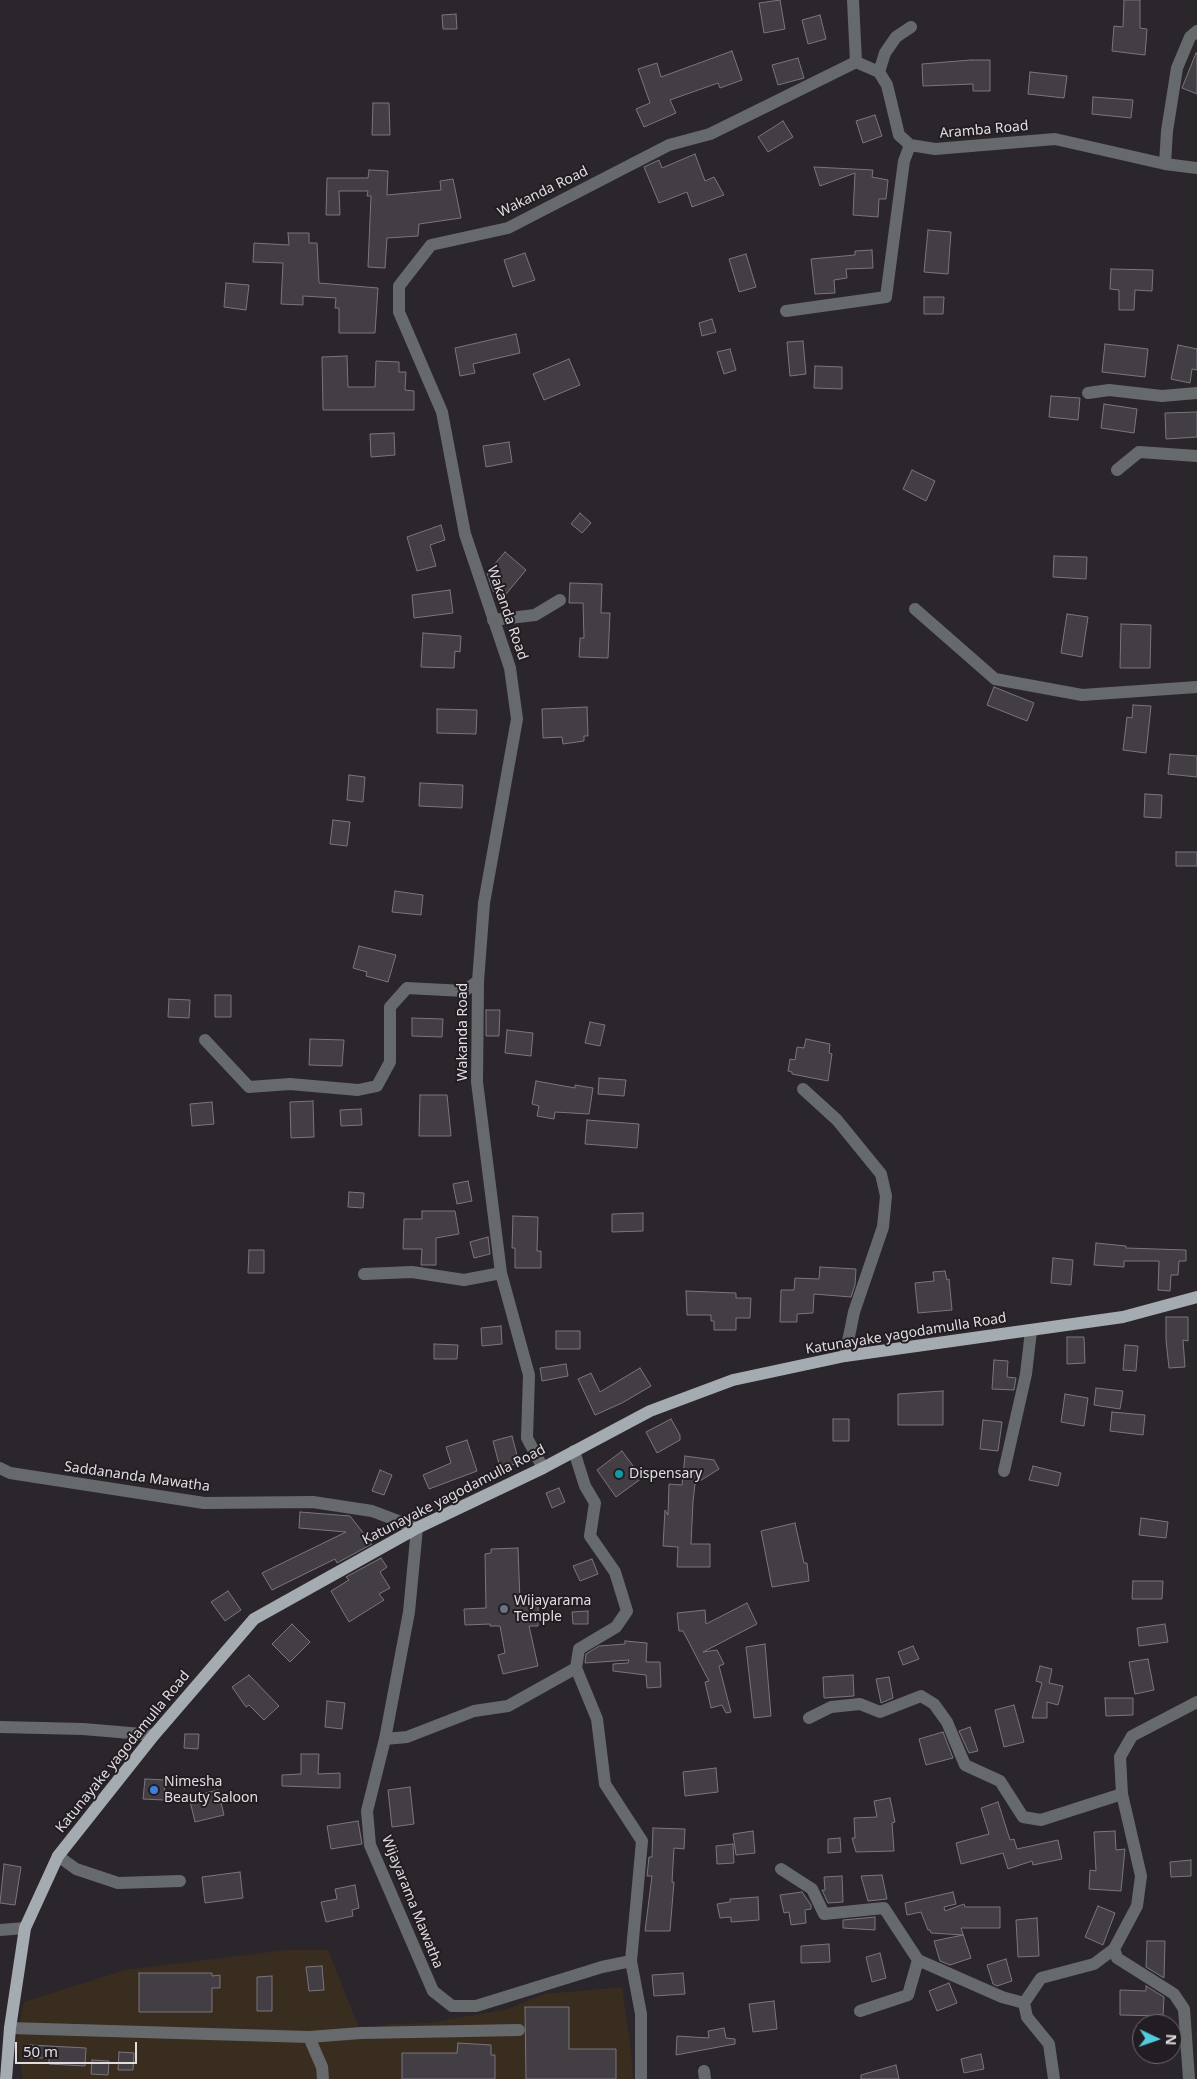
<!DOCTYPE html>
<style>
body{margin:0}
#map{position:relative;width:1197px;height:2079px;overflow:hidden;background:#2b262c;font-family:"Noto Sans",sans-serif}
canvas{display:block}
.north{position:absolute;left:1132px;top:2014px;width:50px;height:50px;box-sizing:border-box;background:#211d22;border:1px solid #6d696e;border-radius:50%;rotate:93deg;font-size:14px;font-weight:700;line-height:20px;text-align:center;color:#e0dce0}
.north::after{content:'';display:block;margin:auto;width:18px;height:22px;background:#54cadd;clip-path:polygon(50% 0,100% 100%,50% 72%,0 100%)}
.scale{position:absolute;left:15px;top:2042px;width:122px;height:22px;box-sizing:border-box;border:2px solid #e0dce0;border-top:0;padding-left:6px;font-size:15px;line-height:18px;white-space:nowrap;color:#e0dce0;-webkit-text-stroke:4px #211d22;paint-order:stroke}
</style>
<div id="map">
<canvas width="1197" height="2079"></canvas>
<div class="north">N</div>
<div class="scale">50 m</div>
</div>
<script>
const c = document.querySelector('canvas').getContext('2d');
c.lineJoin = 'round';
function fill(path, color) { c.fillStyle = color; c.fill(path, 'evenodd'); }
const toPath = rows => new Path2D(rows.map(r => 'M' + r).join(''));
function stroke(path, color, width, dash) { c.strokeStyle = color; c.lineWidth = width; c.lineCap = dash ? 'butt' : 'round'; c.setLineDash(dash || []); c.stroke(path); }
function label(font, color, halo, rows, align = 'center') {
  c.font = font + ' "Noto Sans",sans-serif'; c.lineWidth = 4; c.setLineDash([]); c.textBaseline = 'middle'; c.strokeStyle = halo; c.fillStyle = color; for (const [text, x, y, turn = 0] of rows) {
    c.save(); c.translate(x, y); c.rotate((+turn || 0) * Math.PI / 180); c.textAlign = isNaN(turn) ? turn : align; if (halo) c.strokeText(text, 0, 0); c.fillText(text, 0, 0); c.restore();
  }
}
fill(toPath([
 [286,1950,328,1950,361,2033,390,2024,430,2023,508,2009,545,1994,622,1987,631,2051,633,2079,23,2079,16,2040,24,2002,125,1970]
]), '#392d1f');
const building = toPath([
 [780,0,785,29,764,33,759,3,780,0],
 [1124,0,1140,0,1140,28,1147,29,1145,55,1112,51,1114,26,1123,27,1124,0],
 [456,14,457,29,443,29,442,15,456,14],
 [820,15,826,39,808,44,802,20,820,15],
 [732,51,742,80,720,88,718,83,670,100,676,113,644,127,636,109,650,103,638,69,657,63,661,77,732,51],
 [1196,53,1197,53,1197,94,1182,88,1196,53],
 [798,58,804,78,778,85,772,65,798,58],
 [971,60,990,60,990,91,973,91,973,84,923,86,922,64,971,60],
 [1030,72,1067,76,1064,98,1028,94,1030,72],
 [1093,97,1133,100,1131,118,1092,114,1093,97],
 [373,103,389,103,390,135,372,135,373,103],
 [875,115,882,136,863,143,856,121,875,115],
 [783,121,793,137,768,152,758,137,783,121],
 [695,154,705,181,714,177,724,195,692,207,687,192,659,203,644,167,659,160,662,168,695,154],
 [814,167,873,170,872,177,888,180,886,199,879,199,878,217,853,215,855,173,820,186,814,167],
 [369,170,388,171,387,195,441,190,440,181,453,179,461,218,419,224,418,236,387,238,385,268,368,267,371,196,367,196,368,191,339,191,340,215,326,215,327,178,368,178,369,170],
 [928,230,951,232,948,274,924,272,928,230],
 [288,233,309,233,309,243,317,243,319,283,378,288,375,333,339,333,339,308,335,308,336,298,303,296,303,305,281,304,283,263,253,262,254,243,289,245,288,233],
 [872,250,873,268,846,269,847,278,834,280,835,293,815,294,811,259,855,255,855,251,872,250],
 [525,253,535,280,513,287,504,260,525,253],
 [746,254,756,287,739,292,729,259,746,254],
 [1111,269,1153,270,1152,291,1135,290,1134,310,1119,310,1119,290,1110,289,1111,269],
 [226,283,249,285,246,310,224,307,226,283],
 [924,297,944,297,943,314,924,314,924,297],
 [712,319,716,332,702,336,699,323,712,319],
 [516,334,520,353,473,364,475,373,460,376,455,348,516,334],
 [803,341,806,374,790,376,787,342,803,341],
 [1105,344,1148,349,1145,377,1102,372,1105,344],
 [1178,345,1197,349,1197,370,1192,369,1190,383,1171,379,1178,345],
 [730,349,736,370,724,374,717,352,730,349],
 [347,356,348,387,375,387,376,361,399,362,399,372,406,372,405,390,414,391,414,410,323,410,322,357,347,356],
 [569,359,580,385,544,400,533,374,569,359],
 [815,366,842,367,842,389,814,388,815,366],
 [1051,396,1080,398,1078,420,1049,417,1051,396],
 [1104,404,1137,409,1134,433,1101,428,1104,404],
 [1197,412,1197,437,1166,439,1165,413,1197,412],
 [394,433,395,455,371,457,370,434,394,433],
 [509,442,512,462,486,467,483,446,509,442],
 [912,470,935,481,926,501,903,489,912,470],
 [580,513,591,523,582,533,571,524,580,513],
 [441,525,445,540,430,545,436,566,417,571,407,537,441,525],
 [505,552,526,570,502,599,493,591,487,573,505,552],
 [1054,556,1087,557,1086,579,1053,577,1054,556],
 [570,583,602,584,601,613,610,613,608,658,579,657,580,638,584,638,583,603,569,603,570,583],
 [450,590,453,613,414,618,412,595,450,590],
 [1067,614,1088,617,1082,657,1061,653,1067,614],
 [1121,624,1151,625,1150,668,1120,668,1121,624],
 [423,633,461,636,460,652,455,651,454,668,421,667,423,633],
 [994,687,1034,703,1027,721,987,705,994,687],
 [1133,705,1151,706,1146,753,1123,750,1127,717,1132,718,1133,705],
 [587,707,588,736,584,736,584,741,563,744,562,737,543,738,542,709,587,707],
 [437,709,477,710,476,734,437,733,437,709],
 [1170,754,1197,756,1197,777,1168,774,1170,754],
 [349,775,365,777,363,802,347,800,349,775],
 [420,783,463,785,462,808,419,806,420,783],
 [1145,794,1162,795,1161,818,1144,817,1145,794],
 [333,820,350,822,347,846,330,844,333,820],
 [1176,852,1197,852,1197,866,1176,866,1176,852],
 [395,891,423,895,421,915,392,912,395,891],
 [359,946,396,955,388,982,366,976,367,972,353,968,359,946],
 [215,995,231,995,231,1017,215,1017,215,995],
 [169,999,190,1000,189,1018,168,1017,169,999],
 [486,1010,500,1010,499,1036,486,1036,486,1010],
 [412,1018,443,1019,442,1037,412,1036,412,1018],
 [590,1022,605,1025,600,1046,585,1043,590,1022],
 [507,1030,533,1033,531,1056,505,1053,507,1030],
 [310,1039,344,1040,342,1066,309,1065,310,1039],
 [806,1039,830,1044,829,1053,832,1054,828,1081,792,1074,792,1072,788,1071,790,1059,795,1060,797,1047,804,1048,806,1039],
 [599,1078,626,1080,624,1096,598,1094,599,1078],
 [536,1081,575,1088,575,1085,593,1088,589,1114,555,1112,554,1119,537,1116,539,1106,532,1104,536,1081],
 [420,1095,447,1095,451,1136,419,1136,420,1095],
 [313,1101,314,1137,291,1138,290,1102,313,1101],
 [212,1102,214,1124,192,1126,190,1104,212,1102],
 [361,1109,362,1125,341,1126,340,1110,361,1109],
 [587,1120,639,1124,637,1148,585,1144,587,1120],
 [468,1181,472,1201,457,1204,453,1184,468,1181],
 [349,1192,364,1193,363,1208,348,1207,349,1192],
 [422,1211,455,1211,459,1234,436,1238,436,1265,421,1265,422,1249,403,1249,404,1219,422,1219,422,1211],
 [643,1213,643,1231,612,1232,612,1214,643,1213],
 [513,1216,538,1217,537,1251,541,1251,541,1268,515,1268,515,1248,512,1248,513,1216],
 [488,1237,490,1254,474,1258,470,1242,488,1237],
 [1096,1243,1126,1246,1126,1248,1186,1250,1186,1261,1179,1261,1178,1275,1171,1275,1170,1291,1158,1290,1159,1261,1124,1261,1124,1267,1094,1265,1096,1243],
 [249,1250,264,1250,264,1273,248,1273,249,1250],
 [1053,1258,1073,1260,1071,1285,1051,1283,1053,1258],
 [820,1267,856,1269,855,1285,851,1297,814,1294,813,1313,797,1314,797,1322,780,1322,781,1290,794,1290,795,1278,819,1279,820,1267],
 [945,1271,947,1280,949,1279,952,1310,918,1313,915,1283,934,1281,933,1272,945,1271],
 [686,1291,736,1293,736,1298,751,1298,750,1318,736,1318,736,1330,714,1330,714,1321,711,1321,711,1315,687,1315,686,1291],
 [1166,1317,1188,1317,1188,1341,1183,1340,1185,1367,1169,1368,1166,1340,1166,1317],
 [501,1326,502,1344,482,1346,481,1328,501,1326],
 [556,1331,580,1331,580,1349,556,1349,556,1331],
 [1067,1337,1084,1337,1085,1363,1067,1364,1067,1337],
 [434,1344,458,1345,457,1359,434,1359,434,1344],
 [1125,1345,1138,1346,1136,1371,1123,1370,1125,1345],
 [994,1360,1008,1361,1007,1377,1016,1378,1014,1390,992,1389,994,1360],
 [566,1364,568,1376,542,1381,540,1368,566,1364],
 [640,1368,651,1386,622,1403,595,1415,578,1379,591,1373,600,1392,640,1368],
 [1096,1388,1123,1391,1120,1409,1094,1405,1096,1388],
 [943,1391,943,1425,898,1425,898,1394,943,1391],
 [1065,1394,1088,1398,1084,1426,1061,1422,1065,1394],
 [1112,1412,1145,1415,1143,1435,1110,1431,1112,1412],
 [671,1419,680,1435,680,1440,657,1453,646,1432,671,1419],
 [833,1419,849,1419,849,1441,833,1441,833,1419],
 [983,1420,1002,1422,998,1451,980,1449,983,1420],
 [512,1436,519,1463,500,1468,493,1441,512,1436],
 [467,1440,477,1471,429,1489,423,1475,451,1463,446,1447,467,1440],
 [622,1451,642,1478,616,1497,597,1470,622,1451],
 [685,1456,714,1460,719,1469,695,1484,693,1502,691,1544,710,1544,710,1567,677,1567,678,1547,663,1546,665,1510,668,1515,669,1484,682,1485,685,1456],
 [1033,1466,1061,1473,1058,1486,1029,1480,1033,1466],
 [380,1470,392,1475,384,1495,372,1491,380,1470],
 [559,1488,565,1502,552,1508,546,1493,559,1488],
 [300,1512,350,1516,372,1544,337,1563,335,1559,272,1590,262,1573,346,1532,299,1528,300,1512],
 [1141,1518,1168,1522,1166,1538,1139,1535,1141,1518],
 [795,1523,804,1563,807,1563,809,1581,772,1587,761,1531,795,1523],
 [518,1548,520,1601,538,1601,538,1626,529,1626,538,1666,503,1674,498,1655,505,1653,500,1626,490,1626,490,1624,465,1625,464,1609,486,1608,485,1554,491,1553,491,1549,518,1548],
 [381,1558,387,1567,380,1572,390,1588,379,1594,384,1600,349,1622,331,1591,349,1580,346,1577,381,1558],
 [592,1559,598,1574,580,1581,573,1566,592,1559],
 [1133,1581,1163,1581,1162,1599,1132,1599,1133,1581],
 [228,1591,241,1610,225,1621,211,1602,228,1591],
 [747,1603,757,1624,703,1652,717,1650,724,1664,719,1666,731,1712,726,1713,722,1705,711,1708,705,1682,709,1681,683,1631,679,1631,677,1613,705,1610,706,1624,747,1603],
 [588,1611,588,1624,573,1624,572,1612,588,1611],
 [292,1624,310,1642,290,1662,272,1644,292,1624],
 [1165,1624,1168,1642,1139,1646,1137,1628,1165,1624],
 [625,1641,647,1643,646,1662,660,1662,661,1687,647,1688,646,1675,613,1671,613,1664,628,1663,629,1660,585,1663,586,1654,599,1646,625,1644,625,1641],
 [765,1644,771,1716,754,1718,746,1647,765,1644],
 [913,1646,919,1659,903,1665,898,1652,913,1646],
 [1148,1659,1154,1690,1135,1694,1129,1662,1148,1659],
 [1040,1666,1052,1669,1049,1683,1063,1686,1058,1705,1047,1702,1047,1718,1032,1718,1042,1683,1036,1681,1040,1666],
 [249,1675,279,1706,264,1720,249,1705,246,1707,232,1687,249,1675],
 [853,1675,854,1696,824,1698,823,1677,853,1675],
 [889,1677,893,1698,881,1703,876,1679,889,1677],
 [1105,1698,1133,1698,1133,1715,1106,1716,1105,1698],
 [327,1701,345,1703,342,1729,325,1727,327,1701],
 [1014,1705,1024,1742,1004,1747,995,1710,1014,1705],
 [970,1727,978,1751,969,1753,959,1731,970,1727],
 [943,1732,953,1758,926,1765,919,1739,943,1732],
 [185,1734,199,1734,198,1749,184,1748,185,1734],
 [301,1754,319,1754,318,1774,340,1773,340,1788,282,1786,282,1775,301,1774,301,1754],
 [716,1768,718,1792,685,1796,683,1772,716,1768],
 [145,1779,165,1780,164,1800,143,1799,145,1779],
 [410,1787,414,1824,392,1827,388,1790,410,1787],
 [218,1790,224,1815,195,1822,189,1797,218,1790],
 [890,1798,895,1822,892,1823,894,1851,856,1852,852,1838,855,1838,854,1818,877,1817,874,1801,890,1798],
 [998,1802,1010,1840,1014,1839,1017,1849,1058,1840,1062,1859,1033,1865,1032,1861,1008,1869,1003,1853,961,1864,956,1843,989,1834,981,1808,998,1802],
 [358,1821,362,1844,331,1849,327,1826,358,1821],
 [653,1828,685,1829,684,1849,674,1848,672,1882,674,1882,670,1931,645,1931,652,1876,647,1876,649,1857,652,1857,653,1828],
 [753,1831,755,1853,736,1855,733,1834,753,1831],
 [1115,1831,1116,1850,1125,1849,1121,1891,1089,1889,1090,1870,1096,1871,1094,1832,1115,1831],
 [840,1838,841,1852,828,1853,828,1839,840,1838],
 [733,1844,734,1863,717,1864,716,1846,733,1844],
 [1191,1860,1191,1876,1171,1877,1170,1862,1191,1860],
 [4,1864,21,1867,15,1905,0,1903,4,1864],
 [240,1872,243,1898,205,1903,202,1877,240,1872],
 [882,1875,887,1899,868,1901,861,1876,882,1875],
 [842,1876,843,1902,828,1903,822,1890,825,1890,824,1877,842,1876],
 [355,1885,359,1908,352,1910,353,1916,326,1922,321,1902,337,1899,335,1889,355,1885],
 [802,1892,811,1905,811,1909,805,1910,806,1923,791,1925,789,1912,784,1913,780,1895,802,1892],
 [953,1892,956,1904,944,1907,945,1911,964,1904,965,1907,1000,1907,1000,1928,961,1928,971,1958,950,1965,940,1961,934,1941,963,1935,931,1933,930,1930,928,1930,921,1912,907,1915,905,1903,953,1892],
 [758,1897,759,1920,731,1922,731,1917,720,1918,717,1904,730,1902,730,1899,758,1897],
 [1098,1906,1115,1913,1103,1945,1085,1937,1098,1906],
 [875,1917,875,1930,843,1928,843,1920,875,1917],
 [1037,1918,1039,1956,1018,1957,1016,1920,1037,1918],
 [1147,1941,1165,1941,1164,1978,1146,1967,1147,1941],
 [829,1944,830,1962,801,1963,801,1946,829,1944],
 [880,1953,886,1978,872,1982,866,1957,880,1953],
 [1006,1959,1012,1981,997,1986,993,1984,987,1965,1006,1959],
 [322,1966,324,1990,309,1991,306,1967,322,1966],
 [139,1973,212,1973,212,1976,220,1975,220,1988,212,1988,212,2012,139,2012,139,1973],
 [683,1973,685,1994,654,1996,652,1975,683,1973],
 [272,1976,272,2011,257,2011,257,1977,272,1976],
 [949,1983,957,2003,937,2011,929,1991,949,1983],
 [1146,1986,1164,1997,1163,2016,1120,2015,1120,1990,1146,1991,1146,1986],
 [774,2001,777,2029,753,2032,749,2004,774,2001],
 [525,2007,569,2007,569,2049,616,2049,616,2079,526,2079,525,2007],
 [724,2028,726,2038,735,2039,735,2044,676,2055,677,2036,709,2038,708,2031,724,2028],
 [458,2043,491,2045,491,2055,495,2055,495,2079,402,2079,402,2053,457,2053,458,2043],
 [30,2045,86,2048,85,2066,49,2064,49,2058,30,2058,30,2045],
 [119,2052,134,2053,133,2070,118,2070,119,2052],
 [981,2054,984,2069,964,2073,961,2059,981,2054],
 [92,2060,109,2061,108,2075,91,2074,92,2060],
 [896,2065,899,2079,861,2079,861,2075,896,2065]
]);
fill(building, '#433e44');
stroke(building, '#7b757c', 1);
stroke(toPath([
 [853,0,856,62,879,72,887,85,899,135,910,145,935,149,1055,139,1165,164,1197,168],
 [879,72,885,53,896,37,911,27],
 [1165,164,1167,131,1177,68,1190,37,1197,31],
 [786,311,886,297,904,161,910,145],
 [1088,393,1109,390,1162,396,1197,393],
 [1117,470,1139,452,1197,456],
 [915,609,995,679,1082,695,1197,687],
 [493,620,535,615,560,600],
 [205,1040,249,1087,290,1084,358,1090,377,1086,390,1062,390,1007,407,988,464,991,478,981],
 [803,1089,837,1120,881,1174,886,1196,883,1227,854,1312,845,1356],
 [364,1274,412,1272,464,1280,501,1273],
 [0,1468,10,1473,204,1503,313,1502,372,1511,417,1528,409,1612,385,1739,367,1811,370,1845,433,1991,452,2006,476,2006,602,1967,631,1961,642,1841,605,1784,597,1719,576,1668],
 [543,1468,527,1438,529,1375,501,1273,477,1082,478,981,484,903,517,719,510,668,465,534,442,412,399,312,399,286,431,245,508,228,669,145,710,134,856,62],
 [1004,1471,1026,1374,1031,1331],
 [809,1718,831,1707,860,1704,880,1712,921,1696,934,1704,947,1722,965,1765,1000,1781,1023,1817,1041,1820,1122,1794,1120,1757,1132,1736,1197,1702],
 [0,1727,83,1729,154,1735],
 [385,1739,407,1737,474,1711,508,1706,576,1668,579,1649,616,1627,627,1611,615,1572,590,1536,595,1503,585,1486,574,1451],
 [58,1856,76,1869,118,1883,180,1881],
 [781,1869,812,1889,824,1914,884,1908,918,1960,1002,1997,1024,2003],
 [0,1930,25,1928],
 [1114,1949,1117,1958,1174,1994,1184,2009,1189,2079],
 [631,1961,641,2014,641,2079],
 [860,2011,908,1995,918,1960],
 [10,2028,309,2037,361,2033,519,2030],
 [309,2037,322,2067,323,2079],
 [704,2071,705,2079],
 [1054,2079,1049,2044,1027,2017,1024,2003,1041,1978,1094,1964,1114,1949,1137,1906,1141,1876,1122,1794]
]), '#676a6c', 12);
stroke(toPath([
 [6,2079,10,2028,25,1928,58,1856,154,1735,254,1619,417,1528,543,1468,650,1411,733,1380,845,1356,1123,1317,1197,1297]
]), '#a5acb1', 12);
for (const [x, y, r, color] of [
 [619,1474,5,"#0f9aa8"],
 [504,1609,5,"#6b7280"],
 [154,1790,5,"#3f7fe0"]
]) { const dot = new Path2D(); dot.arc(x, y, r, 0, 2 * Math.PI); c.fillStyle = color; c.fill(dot); stroke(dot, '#211d22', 2); }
label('14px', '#e0dce0', '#211d22', [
 ["Aramba Road",984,130,-5],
 ["Wakanda Road",543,192,-26],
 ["Wakanda Road",507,613,71],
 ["Wakanda Road",463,1032,-90],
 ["Katunayake yagodamulla Road",906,1334,-9],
 ["Saddananda Mawatha",137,1477,8],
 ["Katunayake yagodamulla Road",454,1495,-27],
 ["Katunayake yagodamulla Road",123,1752,-51],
 ["Wijayarama Mawatha",412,1902,68]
]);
label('14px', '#e0dce0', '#211d22', [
 ["Dispensary",629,1474],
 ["Wijayarama",514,1601],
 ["Temple",514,1617],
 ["Nimesha",164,1782],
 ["Beauty Saloon",164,1798]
], 'left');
</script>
